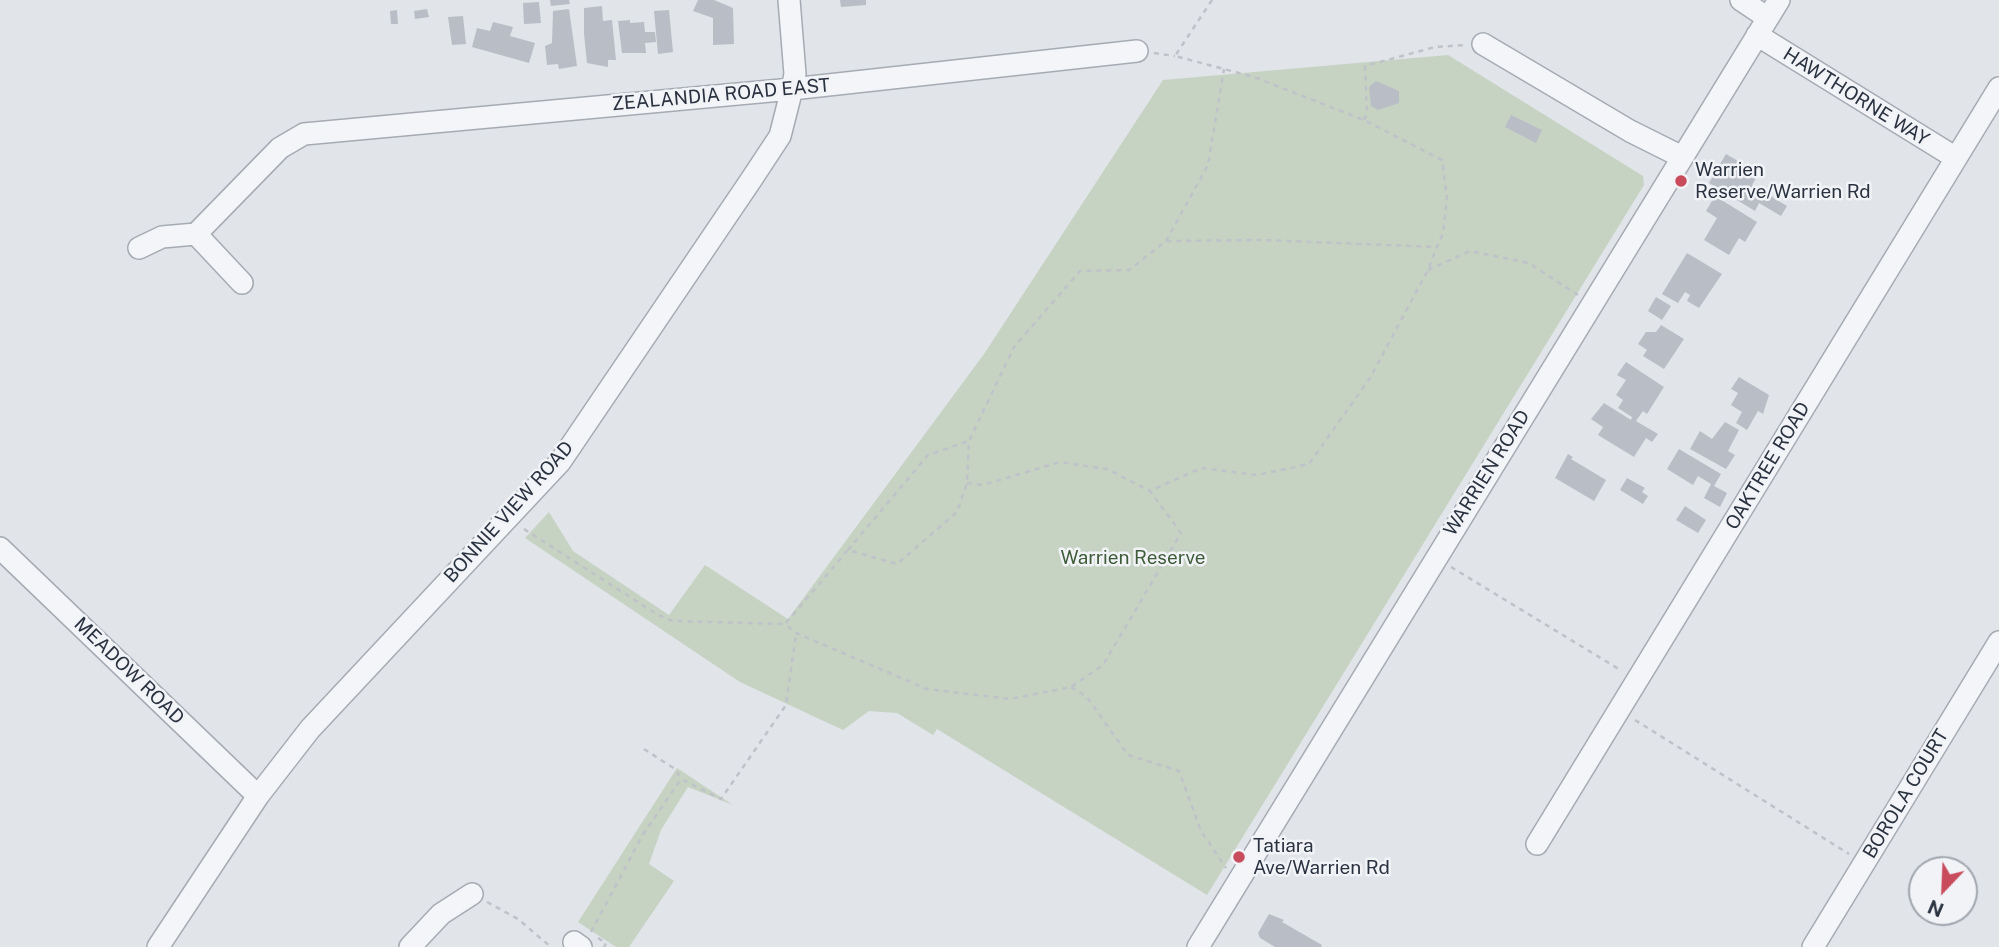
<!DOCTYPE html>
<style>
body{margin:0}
#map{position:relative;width:1999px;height:947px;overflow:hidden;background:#e1e4e9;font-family:"Public Sans",sans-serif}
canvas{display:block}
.north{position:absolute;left:1908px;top:856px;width:70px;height:70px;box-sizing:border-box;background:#f1f3f7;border:2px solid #a1a6ae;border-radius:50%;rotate:203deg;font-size:19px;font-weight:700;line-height:28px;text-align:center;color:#2a3240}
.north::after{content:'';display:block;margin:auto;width:24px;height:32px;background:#c94c5c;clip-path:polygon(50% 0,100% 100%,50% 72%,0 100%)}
</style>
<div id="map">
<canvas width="1999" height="947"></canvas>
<div class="north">N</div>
</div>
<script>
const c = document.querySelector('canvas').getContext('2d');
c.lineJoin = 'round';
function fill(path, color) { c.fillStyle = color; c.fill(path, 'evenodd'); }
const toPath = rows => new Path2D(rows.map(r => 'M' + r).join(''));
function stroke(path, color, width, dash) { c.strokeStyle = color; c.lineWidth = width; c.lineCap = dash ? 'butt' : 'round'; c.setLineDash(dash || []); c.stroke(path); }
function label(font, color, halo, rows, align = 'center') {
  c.font = font + ' "Public Sans",sans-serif'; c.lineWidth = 5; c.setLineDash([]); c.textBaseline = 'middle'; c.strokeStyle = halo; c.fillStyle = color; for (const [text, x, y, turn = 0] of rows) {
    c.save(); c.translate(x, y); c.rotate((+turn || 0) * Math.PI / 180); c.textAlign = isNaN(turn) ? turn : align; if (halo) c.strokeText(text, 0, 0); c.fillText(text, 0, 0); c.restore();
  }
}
fill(toPath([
 [1448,55,1643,176,1644,185,1207,895,937,729,933,735,897,713,869,711,843,730,740,682,525,538,549,512,573,551,669,615,705,565,788,619,984,354,1163,80],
 [677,768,733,805,688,787,661,830,649,864,674,881,629,947,616,947,578,922]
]), '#c6d3c3');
fill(toPath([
 [550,0,569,0,570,4,551,6],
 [698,0,714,0,733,8,734,44,713,45,713,18,693,11],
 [840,0,866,0,866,5,841,7],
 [539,2,541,23,524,24,523,3],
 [602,6,603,21,612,20,616,60,608,60,608,67,587,63,584,34,584,8],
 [427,9,429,17,415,19,414,11],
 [569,9,577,66,559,69,558,64,547,65,545,46,552,43,553,11],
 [397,10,398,24,391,24,390,11],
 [669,10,673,52,658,54,654,11],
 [463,16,466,44,452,45,448,17],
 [630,20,630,23,644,22,645,32,655,32,656,42,645,43,646,53,622,53,618,21],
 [493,22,513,27,510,36,535,43,529,63,472,47,477,28,490,31],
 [1376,81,1399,91,1399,103,1378,110,1371,106,1369,87],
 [1511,115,1542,130,1536,143,1505,127],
 [1726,154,1759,173,1752,185,1787,206,1781,216,1759,203,1755,211,1709,183],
 [1715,196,1757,222,1745,242,1739,238,1729,255,1704,240,1717,218,1706,211],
 [1687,253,1722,274,1699,308,1687,301,1690,295,1685,292,1678,303,1662,294],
 [1656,297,1671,306,1662,320,1648,311],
 [1661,325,1684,339,1664,369,1643,356,1647,350,1638,344,1646,332,1656,332],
 [1626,362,1664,387,1647,414,1643,411,1636,421,1658,434,1652,442,1646,438,1634,457,1598,435,1603,427,1591,419,1604,403,1631,420,1632,417,1618,408,1623,400,1616,395,1626,380,1617,375],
 [1739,377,1769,395,1763,414,1758,411,1747,430,1736,423,1742,412,1731,405,1738,393,1731,389],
 [1725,422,1739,430,1728,451,1735,455,1726,469,1690,449,1700,431,1712,439],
 [1679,449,1721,474,1714,486,1727,493,1720,507,1704,498,1711,484,1698,476,1693,485,1667,469],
 [1568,454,1573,457,1571,459,1606,480,1594,501,1555,478],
 [1627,478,1645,488,1642,492,1648,496,1643,504,1620,490],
 [1685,506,1706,520,1698,533,1676,520],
 [1269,914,1284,920,1282,922,1322,945,1321,947,1275,947,1260,938,1258,933]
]), '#b9bdc6');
const minor = toPath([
 [1741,0,1768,18],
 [1757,35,1956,158],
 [1483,44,1630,131,1682,157],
 [196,234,242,283],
 [139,248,162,237,196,234,280,148,304,134,792,89,1137,51],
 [0,548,258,796],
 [1537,844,1999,88],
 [574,942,581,947],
 [158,947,258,796,310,729,560,462,751,180,780,136,792,89,795,74,789,0],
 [410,947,441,914,472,894],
 [1198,947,1779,0],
 [1813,947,1999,642]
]);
stroke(minor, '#a6abb3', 24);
stroke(toPath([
 [1212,0,1175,56,1254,77,1364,120,1442,160,1447,198,1443,233,1437,247,1428,270,1370,378,1309,464,1257,475,1201,468,1150,491,1181,533,1103,665,1071,687,1010,699,927,689,796,633,785,624,848,550,897,564,957,512,967,483,969,441,1014,347,1080,271,1129,270,1166,241,1263,240,1437,247],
 [1154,53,1175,56],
 [1364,120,1367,113,1365,66,1435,47,1465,45],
 [1166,241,1208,165,1224,69],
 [1428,270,1470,251,1529,263,1578,295],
 [967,483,983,485,1060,462,1107,469,1150,491],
 [524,529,658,615,673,621,785,624],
 [848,550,928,455,969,441],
 [1451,567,1622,671],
 [1071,687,1087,697,1128,755,1179,771,1201,831,1226,868],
 [1635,720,1849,854],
 [644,749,675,769,681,779],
 [487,902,518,919,551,947],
 [591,932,642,836,681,779,721,799,786,705,796,634],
 [598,938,606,943,604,947]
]), '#bfc2c8', 2.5, [5, 5]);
stroke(minor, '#f4f5f8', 21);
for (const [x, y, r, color] of [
 [1681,181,7,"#c94c5c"],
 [1239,857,7,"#c94c5c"]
]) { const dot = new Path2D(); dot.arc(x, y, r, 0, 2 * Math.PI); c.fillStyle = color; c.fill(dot); stroke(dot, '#f1f3f7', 2.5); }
label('19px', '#2a3240', '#f1f3f7', [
 ["ZEALANDIA ROAD EAST",721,95,-5],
 ["HAWTHORNE WAY",1856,97,32],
 ["OAKTREE ROAD",1768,466,-59],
 ["WARRIEN ROAD",1487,473,-58],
 ["BONNIE VIEW ROAD",509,512,-48],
 ["MEADOW ROAD",129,671,44],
 ["BOROLA COURT",1906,794,-59]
]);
label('19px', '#2a3240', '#f1f3f7', [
 ["Warrien",1695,170],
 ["Reserve/Warrien Rd",1695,192],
 ["Tatiara",1253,846],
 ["Ave/Warrien Rd",1253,868]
], 'left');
label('19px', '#3e5b38', '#f1f3f7', [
 ["Warrien Reserve",1133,558]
]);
</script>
